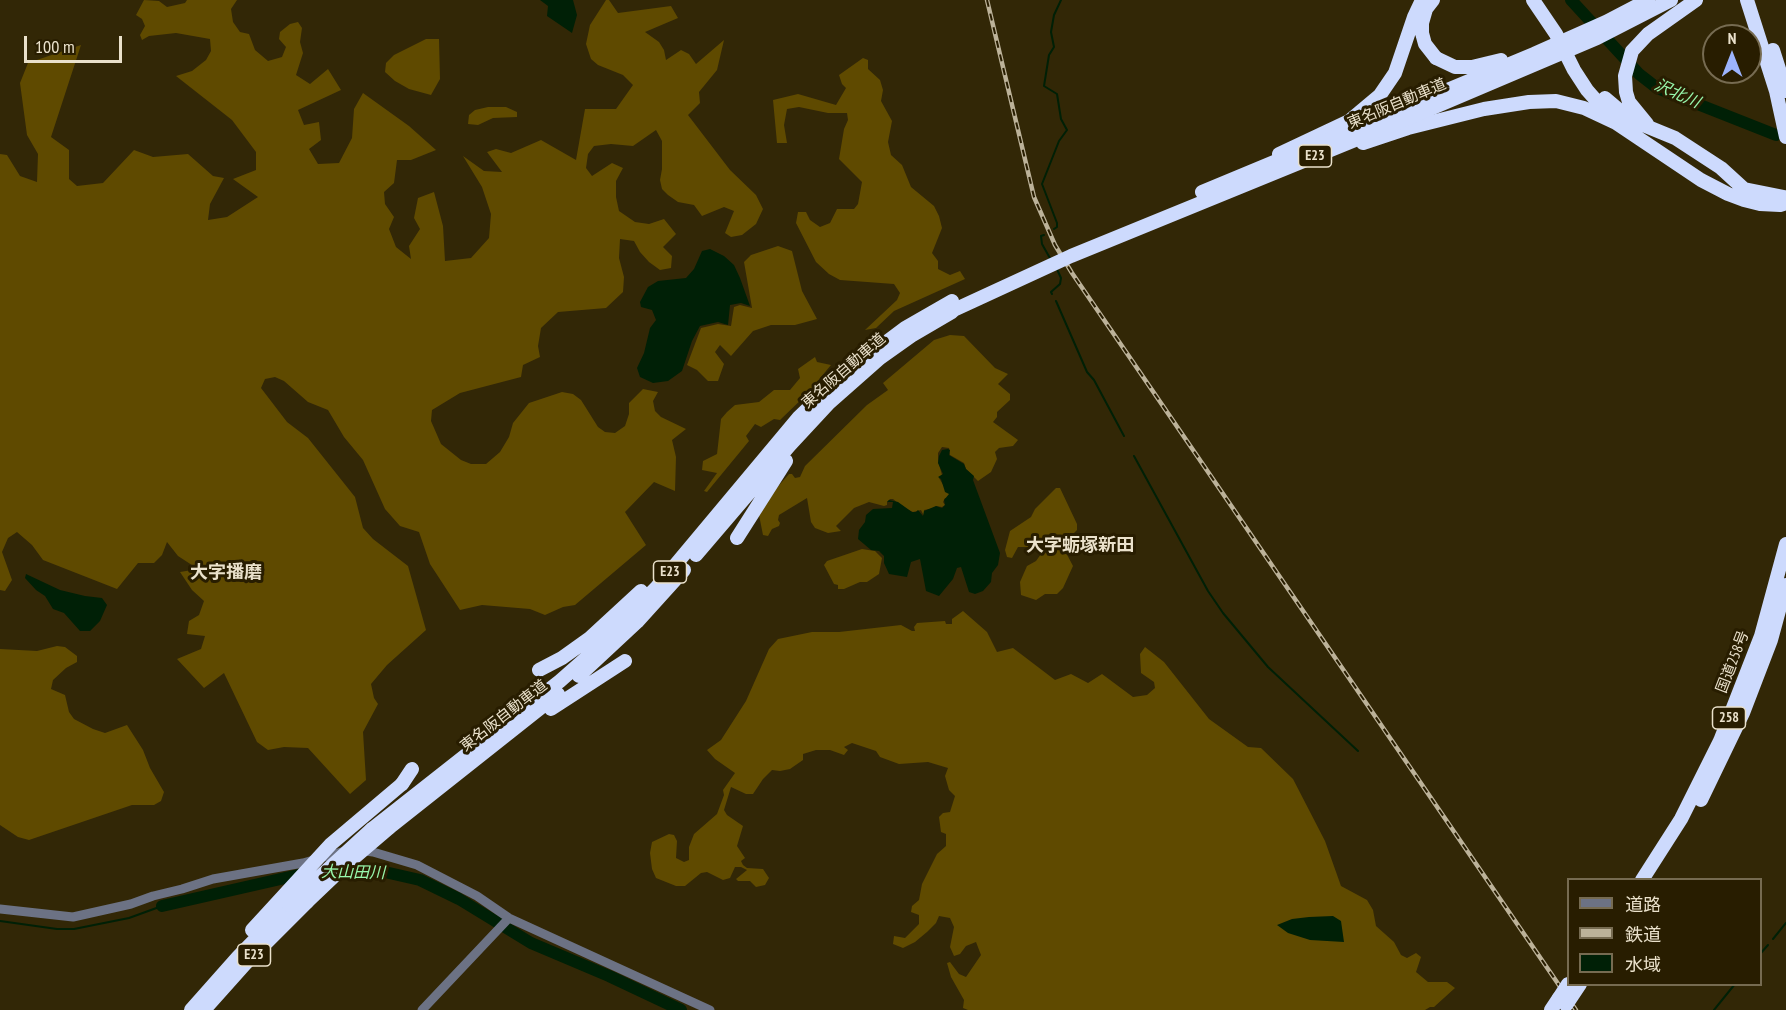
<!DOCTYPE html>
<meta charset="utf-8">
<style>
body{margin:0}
#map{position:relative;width:1786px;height:1010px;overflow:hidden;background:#322706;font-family:"PT Sans Narrow","Noto Sans JP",sans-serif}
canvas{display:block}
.legend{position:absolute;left:1567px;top:878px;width:195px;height:108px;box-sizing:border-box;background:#281d00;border:2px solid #766b51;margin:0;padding:8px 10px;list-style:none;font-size:18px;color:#eae1cb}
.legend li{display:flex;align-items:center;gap:12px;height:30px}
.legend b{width:30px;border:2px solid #766b51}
.north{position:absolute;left:1702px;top:24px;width:60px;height:60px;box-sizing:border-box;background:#281d00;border:2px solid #766b51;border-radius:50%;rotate:0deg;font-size:16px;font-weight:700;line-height:24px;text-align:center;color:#eae1cb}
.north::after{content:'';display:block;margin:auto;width:21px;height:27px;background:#9cb4fd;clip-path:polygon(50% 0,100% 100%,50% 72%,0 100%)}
.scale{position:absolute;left:24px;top:36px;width:98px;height:27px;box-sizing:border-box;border:3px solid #eae1cb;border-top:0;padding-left:8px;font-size:18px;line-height:21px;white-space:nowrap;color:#eae1cb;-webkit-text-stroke:4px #281d00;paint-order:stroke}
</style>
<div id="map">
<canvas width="1786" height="1010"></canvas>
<ul class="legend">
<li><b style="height:8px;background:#6c7284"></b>道路</li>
<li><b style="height:8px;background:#bcb299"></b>鉄道</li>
<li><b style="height:16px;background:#002006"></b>水域</li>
</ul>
<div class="north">N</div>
<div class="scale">100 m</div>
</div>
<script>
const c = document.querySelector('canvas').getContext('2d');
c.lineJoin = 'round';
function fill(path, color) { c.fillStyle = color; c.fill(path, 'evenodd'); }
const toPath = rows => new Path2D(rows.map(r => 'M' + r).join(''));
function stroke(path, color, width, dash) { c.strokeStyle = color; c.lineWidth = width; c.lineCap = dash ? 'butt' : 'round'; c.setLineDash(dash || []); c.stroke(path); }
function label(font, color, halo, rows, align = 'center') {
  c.font = font + ' "PT Sans Narrow","Noto Sans JP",sans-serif'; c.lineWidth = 6; c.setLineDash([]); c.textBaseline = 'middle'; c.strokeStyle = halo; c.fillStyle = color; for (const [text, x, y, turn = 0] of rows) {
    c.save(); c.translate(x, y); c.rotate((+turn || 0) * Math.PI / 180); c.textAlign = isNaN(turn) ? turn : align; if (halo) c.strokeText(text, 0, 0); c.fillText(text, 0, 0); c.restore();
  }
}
fill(toPath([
 [144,0,159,1,167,7,185,3,187,0,237,0,231,9,233,22,240,32,249,34,255,50,268,61,282,57,286,47,279,39,280,32,290,24,298,22,302,28,300,42,303,53,296,75,310,84,328,69,341,90,298,110,304,125,319,122,321,140,309,149,318,164,339,163,352,138,354,109,363,93,409,126,436,150,411,160,397,160,394,183,384,192,385,204,394,217,389,229,396,247,411,259,409,246,420,229,414,218,418,198,434,192,443,226,445,261,471,258,489,238,491,214,482,187,463,156,484,171,502,172,487,152,496,149,511,153,541,140,576,160,585,109,616,109,633,85,623,75,598,65,591,59,586,44,590,25,606,0,609,0,618,13,671,6,678,18,645,32,659,42,664,50,666,60,681,50,689,54,696,64,724,40,717,70,699,92,700,103,688,115,730,170,756,195,763,209,756,224,742,235,731,237,725,233,734,211,724,207,702,216,694,205,678,202,668,195,662,189,660,180,662,169,662,141,656,130,633,146,611,144,594,146,588,154,586,168,592,176,612,163,623,168,616,181,616,197,619,211,635,222,649,224,664,219,676,234,663,247,672,256,671,268,660,270,649,262,640,252,634,241,620,239,619,258,624,277,623,292,606,308,558,312,541,328,538,346,540,357,523,365,521,377,460,393,432,410,431,421,441,444,461,460,471,464,486,464,500,452,509,437,513,423,529,403,562,392,573,394,581,400,598,427,605,432,615,433,625,426,629,414,629,403,643,389,658,392,653,401,655,411,661,417,686,429,672,440,676,457,675,491,654,482,625,512,646,545,575,605,563,607,545,615,530,609,482,605,460,610,430,564,419,532,400,526,385,509,363,460,344,437,328,410,308,402,284,381,275,377,265,379,261,388,287,422,308,438,355,497,363,528,373,539,408,566,426,630,387,665,371,684,374,698,378,704,363,732,366,780,350,794,308,748,284,747,268,750,257,742,224,673,204,688,177,659,201,649,205,636,187,634,189,621,199,615,204,601,192,590,180,572,198,569,178,556,167,542,162,555,154,563,138,563,117,589,43,560,32,545,17,532,8,538,2,552,12,580,5,591,0,590,0,154,7,155,20,176,37,182,38,154,27,135,20,83,28,63,81,45,51,137,69,150,69,179,77,186,103,183,134,150,153,157,188,154,213,176,224,178,210,204,208,220,227,217,258,197,233,179,256,170,256,152,232,120,176,76,192,71,206,60,211,51,210,39,176,33,149,36,142,40,140,35,145,26,142,19,136,15],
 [426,39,439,39,440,79,431,95,409,89,395,81,385,72,386,63,394,55],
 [863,58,868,60,868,69,880,80,883,90,881,101,892,121,888,142,891,155,902,165,911,187,934,206,939,216,942,228,932,253,938,261,938,269,950,275,960,271,965,279,894,311,876,328,865,330,897,300,900,293,894,284,840,280,829,274,816,262,796,223,798,212,806,212,810,220,820,227,830,223,837,209,854,209,858,204,862,182,839,159,844,129,848,120,847,113,828,113,799,107,787,109,784,125,787,143,777,143,773,100,798,94,836,105,846,88,842,84,839,75],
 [488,107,506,107,517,112,517,117,493,118,478,125,468,124,469,115,475,110],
 [778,246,792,251,802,291,817,319,795,325,771,325,753,331,731,356,720,345,715,352,724,364,718,381,708,381,697,370,687,365,701,328,718,324,731,326,734,307,740,305,752,308,744,262,751,255],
 [950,335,964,336,995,368,1008,374,998,384,1010,394,1010,400,997,412,997,417,993,422,1018,440,1013,446,999,448,995,452,997,459,991,472,978,481,966,469,964,463,950,455,949,448,942,447,938,453,938,461,942,475,939,478,945,488,945,492,949,492,950,495,948,498,945,498,943,502,945,505,942,507,936,506,935,508,924,510,924,516,921,510,913,512,904,508,893,499,890,499,887,502,887,505,884,506,869,502,854,508,836,526,841,531,828,533,815,528,811,522,807,498,779,515,778,520,780,523,779,526,772,529,768,536,763,535,759,515,774,491,789,474,792,474,795,478,800,477,805,466,867,405,888,390,883,383,934,340],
 [815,357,817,362,831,365,806,395,780,420,774,419,761,427,755,424,746,436,749,441,707,492,704,491,717,473,702,470,703,461,717,454,721,419,727,412,735,405,759,402,774,390,790,390,800,378,798,369],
 [1056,488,1060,488,1077,524,1077,530,1062,545,1073,566,1063,588,1057,594,1045,594,1036,600,1021,595,1020,582,1027,566,1036,561,1041,554,1041,548,1036,547,1018,547,1012,558,1007,557,1005,550,1010,531,1031,517,1035,509],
 [862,549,875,551,882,558,879,574,867,582,860,582,844,589,838,589,838,585,834,584,824,565,827,561],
 [963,611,987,632,997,652,1013,648,1055,680,1071,674,1088,683,1102,674,1133,697,1147,695,1155,688,1154,682,1141,673,1140,654,1145,647,1164,662,1209,719,1248,747,1261,748,1293,779,1325,841,1341,886,1367,900,1373,910,1376,926,1394,942,1401,955,1407,958,1416,953,1421,957,1416,972,1428,982,1447,982,1455,988,1434,1007,1430,1007,1425,1010,968,1010,963,1008,964,1000,951,977,947,963,950,962,959,974,966,977,981,955,976,942,966,946,960,954,954,956,950,947,954,927,950,918,939,916,936,923,927,932,915,942,903,948,893,944,894,936,905,938,919,924,919,915,911,912,912,906,919,900,922,884,937,854,946,846,946,834,941,832,939,817,943,813,950,812,955,796,949,790,945,776,948,768,928,762,899,764,880,757,876,751,852,743,844,747,848,750,844,755,830,750,816,750,803,754,803,760,790,769,780,771,772,770,763,779,753,794,746,794,731,787,724,810,727,815,743,826,737,846,745,858,741,861,743,865,747,868,763,869,769,878,765,885,756,887,750,881,738,881,736,879,747,870,741,867,735,867,730,878,723,880,707,872,701,873,685,886,676,886,656,878,652,869,650,853,652,842,669,834,674,835,677,841,676,858,684,862,689,860,689,847,694,834,717,814,724,795,723,790,735,773,715,759,707,750,721,740,746,701,769,649,778,639,812,632,839,632,901,625,912,631,915,631,914,627,917,623,945,621,946,624,952,624,952,619],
 [57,646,65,647,77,656,77,662,66,668,53,680,51,689,65,695,69,712,74,719,93,729,105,733,127,725,143,750,150,768,164,792,161,801,154,805,132,805,29,840,18,837,0,825,0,649,37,651]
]), '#5f4a00');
fill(toPath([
 [540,0,573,0,577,15,572,33,547,16,548,6],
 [710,249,724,256,734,265,740,278,750,306,741,303,730,305,728,325,718,322,700,326,692,341,682,371,668,381,653,383,640,377,637,368,644,353,650,328,656,320,652,310,641,307,640,302,648,287,658,281,686,278,694,269,702,251],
 [948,449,950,450,949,455,964,464,966,469,974,476,973,480,1000,553,998,565,992,573,991,582,983,591,975,594,969,592,961,567,957,568,953,579,939,596,926,591,920,559,911,562,907,577,889,574,884,563,884,556,879,551,871,550,858,539,859,530,865,522,866,515,873,509,892,508,893,502,887,502,889,500,898,502,912,512,916,512,918,510,923,516,924,511,936,506,942,508,945,505,944,500,949,494,945,492,941,479,938,477,943,474,938,463,939,456,942,450],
 [26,574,60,590,85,596,102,598,107,605,100,621,90,631,80,631,64,613,53,609,45,596,36,590,25,578],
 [1333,916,1341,921,1344,942,1310,940,1288,933,1277,925,1292,919,1309,917]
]), '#002006');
stroke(toPath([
 [1054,229,1057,227,1057,223,1042,184,1059,141,1067,130,1061,119,1057,94,1044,86,1049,55,1054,47,1051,32,1054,15,1061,0],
 [1044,235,1041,236,1042,244,1051,260],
 [1052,294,1051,292,1060,284,1061,278,1056,267],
 [1056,301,1087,372,1094,380,1124,436],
 [1134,456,1208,591,1223,613,1268,667,1358,751],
 [0,921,57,929,74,929,129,918,162,906],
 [1773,939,1786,923],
 [1760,954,1768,945],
 [1714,1010,1735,984]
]), '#002006', 2);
stroke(toPath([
 [1571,0,1639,74,1657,88,1776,135],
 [336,870,376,870,420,880,459,899,531,943,609,976,681,1010],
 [162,906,307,873]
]), '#002006', 12);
stroke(toPath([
 [359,850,373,852,417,865,477,896,509,918,710,1010],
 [0,909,73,917,131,904,153,896,182,889,213,879,303,863,345,851],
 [422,1010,509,918]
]), '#6c7284', 9);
stroke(toPath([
 [1433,0,1426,9,1422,23,1422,33,1425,44,1436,58],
 [1533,0,1556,34,1574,70,1587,90,1616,123,1701,180,1728,194,1744,200,1760,204,1780,205,1786,203],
 [1747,0,1776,91,1786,137],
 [1773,50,1786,91],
 [1605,98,1631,120,1675,138,1721,168,1744,189,1784,197],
 [1647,124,1629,102,1626,92,1625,76,1632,51,1648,34,1696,0],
 [1363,143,1408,128,1484,109,1529,102,1556,101,1584,108,1616,123],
 [1279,154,1349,121,1380,95,1395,73,1414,17,1422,0],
 [737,538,786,461],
 [696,555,790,445,829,403,880,358,911,336,952,312],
 [539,670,562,658,590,638,641,591],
 [579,676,637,622,684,570],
 [551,709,625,661],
 [402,784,412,769],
 [1701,800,1743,713,1771,640,1786,585],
 [390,827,558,694],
 [372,829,560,681,594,651,656,588,799,417,845,373,905,328,952,301],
 [1642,880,1681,819,1720,741,1761,636,1786,544],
 [191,1010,238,957,289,905],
 [204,1010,245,964,307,902],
 [1551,1010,1559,998]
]), '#cddafd', 14);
const rail = toPath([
 [987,0,1034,197,1055,245,1072,273,1576,1010]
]);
stroke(rail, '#bcb299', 4.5);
stroke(rail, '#281d00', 2, [7]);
stroke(toPath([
 [1436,58,1455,67,1472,67,1501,60],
 [1202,192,1534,54,1606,22,1648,0],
 [956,309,1071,256,1404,120,1597,38,1671,0],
 [307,902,348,863,389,828],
 [289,905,372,829],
 [252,930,331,844,402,784],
 [1559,998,1568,984],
 [1566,1005,1580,984]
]), '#cddafd', 14);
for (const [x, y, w] of [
 [1315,156,33],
 [670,572,33],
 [1729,718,33],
 [254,955,33]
]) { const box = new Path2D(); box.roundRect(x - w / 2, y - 11, w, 22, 4.5); c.fillStyle = '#281d00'; c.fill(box); stroke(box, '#eae1cb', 1.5); }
label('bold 14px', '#eae1cb', null, [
 ["E23",1315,156],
 ["E23",670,572],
 ["258",1729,718],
 ["E23",254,955]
]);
label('15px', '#eae1cb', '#281d00', [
 ["東名阪自動車道",1397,104,-23],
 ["東名阪自動車道",844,371,-41],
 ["国道258号",1733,662,-69],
 ["東名阪自動車道",504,716,-38]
]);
label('italic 16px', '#98f8ac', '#281d00', [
 ["沢北川",1677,94,24],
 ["大山田川",353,873,1]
]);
label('bold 18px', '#eae1cb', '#281d00', [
 ["大字蛎塚新田",1080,546],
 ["大字播磨",226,573]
]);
</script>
